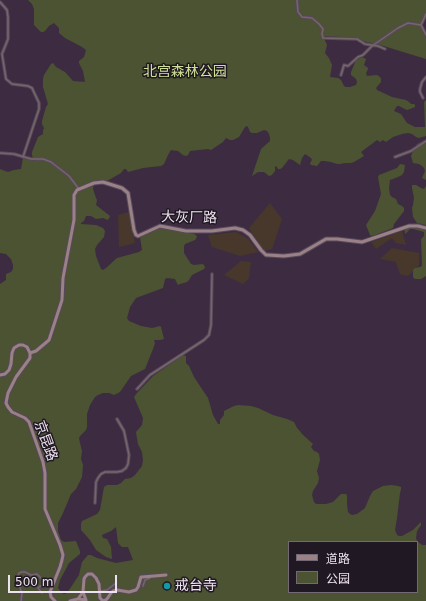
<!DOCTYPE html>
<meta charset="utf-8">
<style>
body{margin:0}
#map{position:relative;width:426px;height:601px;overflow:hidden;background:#3d2c41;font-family:"DejaVu Sans","Noto Sans SC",sans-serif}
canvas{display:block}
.legend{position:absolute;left:288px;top:541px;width:130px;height:52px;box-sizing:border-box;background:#201822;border:1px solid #726974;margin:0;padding:5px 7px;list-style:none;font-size:12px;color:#ede2ef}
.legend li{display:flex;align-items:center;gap:8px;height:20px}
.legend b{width:20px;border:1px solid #726974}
.scale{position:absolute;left:8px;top:575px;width:109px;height:18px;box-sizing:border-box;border:2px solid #ede2ef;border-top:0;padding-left:5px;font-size:12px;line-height:14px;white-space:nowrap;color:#ede2ef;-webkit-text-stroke:3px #201822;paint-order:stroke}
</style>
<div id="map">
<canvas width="426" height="601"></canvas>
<ul class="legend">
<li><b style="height:5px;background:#998185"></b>道路</li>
<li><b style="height:11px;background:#4b5332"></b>公园</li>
</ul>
<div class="scale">500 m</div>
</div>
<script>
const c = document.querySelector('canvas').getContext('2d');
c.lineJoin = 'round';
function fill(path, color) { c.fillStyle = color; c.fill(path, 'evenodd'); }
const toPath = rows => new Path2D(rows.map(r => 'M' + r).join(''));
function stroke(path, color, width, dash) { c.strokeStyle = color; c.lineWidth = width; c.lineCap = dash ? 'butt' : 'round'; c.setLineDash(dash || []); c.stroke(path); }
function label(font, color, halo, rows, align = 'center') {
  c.font = font + ' "DejaVu Sans","Noto Sans SC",sans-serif'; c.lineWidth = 3; c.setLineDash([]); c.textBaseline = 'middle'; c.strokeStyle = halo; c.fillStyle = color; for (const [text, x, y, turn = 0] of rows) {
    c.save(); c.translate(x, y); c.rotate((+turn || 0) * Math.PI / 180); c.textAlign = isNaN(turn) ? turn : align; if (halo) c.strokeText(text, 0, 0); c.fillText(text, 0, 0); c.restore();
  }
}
fill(toPath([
 [270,203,282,219,272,249,264,251,249,228],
 [129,212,135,243,119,247,118,215],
 [402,231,406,245,396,243,392,238,376,249,371,242],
 [236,232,248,239,258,252,240,256,212,247,208,235],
 [392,248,419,253,419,265,408,276,400,274,396,262,380,259],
 [241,261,251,262,249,278,243,284,224,275]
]), '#47382b');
fill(toPath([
 [28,0,426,0,426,12,422,25,426,38,426,59,377,44,366,42,357,38,325,36,324,38,327,45,325,53,329,58,332,65,330,77,338,78,341,80,344,86,346,87,350,87,356,85,357,82,356,79,351,75,351,72,356,60,362,57,366,59,364,65,368,68,368,69,366,73,367,76,377,75,380,77,381,79,381,82,376,88,377,90,392,97,406,100,409,102,411,104,414,104,415,105,415,107,410,109,407,110,399,106,397,106,394,111,401,114,407,123,415,127,425,127,424,102,426,100,426,136,419,138,416,137,412,134,408,133,402,134,393,137,386,142,383,140,380,142,377,140,361,152,364,156,354,162,351,163,345,163,340,164,337,164,331,162,324,161,321,161,317,166,311,165,310,163,312,160,311,158,305,154,302,158,300,165,293,160,289,159,282,168,280,169,278,169,277,167,275,166,275,171,272,175,269,176,264,172,258,172,252,176,261,149,270,141,270,138,269,134,267,131,264,130,257,133,252,133,250,132,248,127,247,126,245,127,239,137,233,140,230,140,226,138,223,142,211,150,208,149,190,151,188,155,186,156,183,155,178,151,171,150,168,155,164,164,161,166,143,168,128,172,126,169,124,169,121,173,107,181,98,181,94,182,93,189,96,198,97,200,96,205,110,216,108,220,103,218,96,219,91,216,86,216,84,221,81,223,81,224,96,225,103,228,105,231,104,237,97,245,95,249,96,256,101,269,103,270,106,268,117,258,139,252,142,250,140,237,161,227,189,233,194,234,197,236,196,239,195,240,185,244,184,246,184,253,191,264,194,265,203,264,205,267,204,269,192,275,189,280,187,282,180,284,178,285,175,279,167,278,165,279,163,288,136,298,130,307,127,318,129,321,141,326,152,328,160,326,161,327,164,339,160,340,154,340,155,343,153,349,145,369,131,376,120,392,114,395,109,393,103,393,98,395,95,397,90,405,87,414,87,427,86,430,81,435,79,438,80,443,82,451,81,459,83,465,82,477,76,489,71,494,63,513,58,523,58,531,61,540,64,542,76,541,80,551,80,554,69,563,60,580,58,588,62,593,64,594,67,593,79,575,82,562,88,555,91,555,97,558,116,563,133,560,128,547,122,547,118,543,116,527,111,531,102,535,103,538,107,539,111,547,112,559,106,557,96,550,90,540,81,530,81,524,82,521,97,514,100,510,104,487,107,485,117,485,121,483,125,479,131,478,135,475,142,466,143,460,142,452,138,444,136,432,142,425,143,418,134,397,137,393,153,376,183,355,186,356,186,363,189,366,194,377,208,398,213,415,218,424,220,424,220,420,224,415,224,411,234,406,238,405,251,406,258,408,273,415,287,419,294,422,297,428,300,431,302,434,313,444,311,447,314,451,317,452,319,454,320,460,317,471,319,478,318,483,313,491,312,495,314,502,316,504,326,504,333,502,341,494,346,494,347,496,347,504,348,512,350,514,352,515,357,514,365,508,370,496,373,491,383,486,391,485,398,486,401,487,401,489,400,493,397,518,395,530,397,535,399,536,402,536,413,530,421,522,421,525,417,531,416,538,417,541,422,545,426,545,426,601,0,601,0,284,6,280,6,274,11,272,13,269,13,265,11,259,6,254,0,253,0,169,5,171,8,172,14,170,21,169,23,158,34,161,32,155,32,152,38,137,43,134,43,131,44,128,42,124,42,121,46,107,48,104,43,87,43,79,44,75,51,64,53,63,56,67,65,72,73,81,85,82,83,71,79,63,79,61,84,57,86,50,82,47,65,38,59,33,59,28,54,23,49,26,45,31,43,32,41,32,34,25,34,9,32,4],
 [289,542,417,542,417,592,289,592],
 [426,140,426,180,422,178,425,171,424,168,422,166,419,164,413,163,411,156,414,149,417,144],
 [400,164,405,165,404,172,402,175,398,177,390,180,389,188,390,195,392,197,396,199,398,204,402,206,404,208,404,211,394,224,393,228,375,235,371,236,370,235,366,225,375,211,381,194,378,177,379,175,397,168],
 [412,185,416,185,421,188,424,189,426,186,426,225,417,223,413,217,412,208,413,205,414,198,412,188],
 [409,226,426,229,426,276,421,279,415,279,413,277,413,270,415,268,420,267,422,266,422,264,421,239,424,236,424,232,413,229,410,229,405,234,405,231,403,229]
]), '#4b5332');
const street = toPath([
 [297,0,298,12,302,17,312,18,319,24,323,29,322,34,323,38,357,39,365,44,378,46,385,49],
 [0,2,7,10,8,17,8,39,2,54,6,79,12,84,28,86,32,88,39,103,39,109,23,157],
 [421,25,426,35],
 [341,75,344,65,348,66,358,57,363,55,372,46,398,28,408,23,421,25,426,14],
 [423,98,420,92,420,89,422,82,426,77],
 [0,153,14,154,31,159,43,159,51,162,69,176,79,189],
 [395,157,411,151,426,141],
 [137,389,150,375,204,340,209,335,211,325,212,274],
 [95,503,96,482,98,478,101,474,105,472,117,472,122,471,126,468,128,464,129,455,124,431,117,419],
 [143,586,145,580,150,578],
 [100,591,107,590,116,583],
 [21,601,22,593,20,588,18,576,19,573,22,572,25,572,31,575,37,574,45,582,46,587,40,586,38,588,42,593]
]);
const secondary = toPath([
 [30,353,36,351,49,340,62,300,63,278,74,220,74,195,77,190,94,183,103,182,122,188,128,193,134,230,136,235,138,236,160,226,186,231,212,231,235,228,243,230,250,235,261,250,266,255,268,255,284,256,300,254,326,239,337,239,362,242,409,226,418,226,426,228],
 [0,375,5,374,9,370,11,364,12,353,14,348,19,345,23,345,27,347,30,353,30,358,16,377,8,393,6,403,8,407,12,412,25,418,29,422,43,462,45,473,45,509,60,545,63,555,62,560,60,567,50,592,51,597,55,601],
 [83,592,84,579,85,577,88,574,92,574,96,578,99,584,100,598,102,600,104,601,107,599,111,593,113,591,117,590,129,592,136,590,138,587,141,577,142,577,166,575],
 [78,599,83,592,86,600],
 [70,601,78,599,86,600]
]);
stroke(street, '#59495d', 3.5);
stroke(secondary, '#59495d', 5);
stroke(street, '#756668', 1.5);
stroke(secondary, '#998185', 3);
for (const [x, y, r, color] of [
 [167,586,4,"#0f9aa8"]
]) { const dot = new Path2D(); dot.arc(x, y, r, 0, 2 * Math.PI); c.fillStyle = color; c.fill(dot); stroke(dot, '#201822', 1.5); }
label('14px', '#cfe197', '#201822', [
 ["北宫森林公园",185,72]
]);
label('14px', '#ede2ef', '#201822', [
 ["大灰厂路",189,218,1],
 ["京昆路",45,441,70]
]);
label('14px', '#ede2ef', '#201822', [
 ["戒台寺",175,586]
], 'left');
</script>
